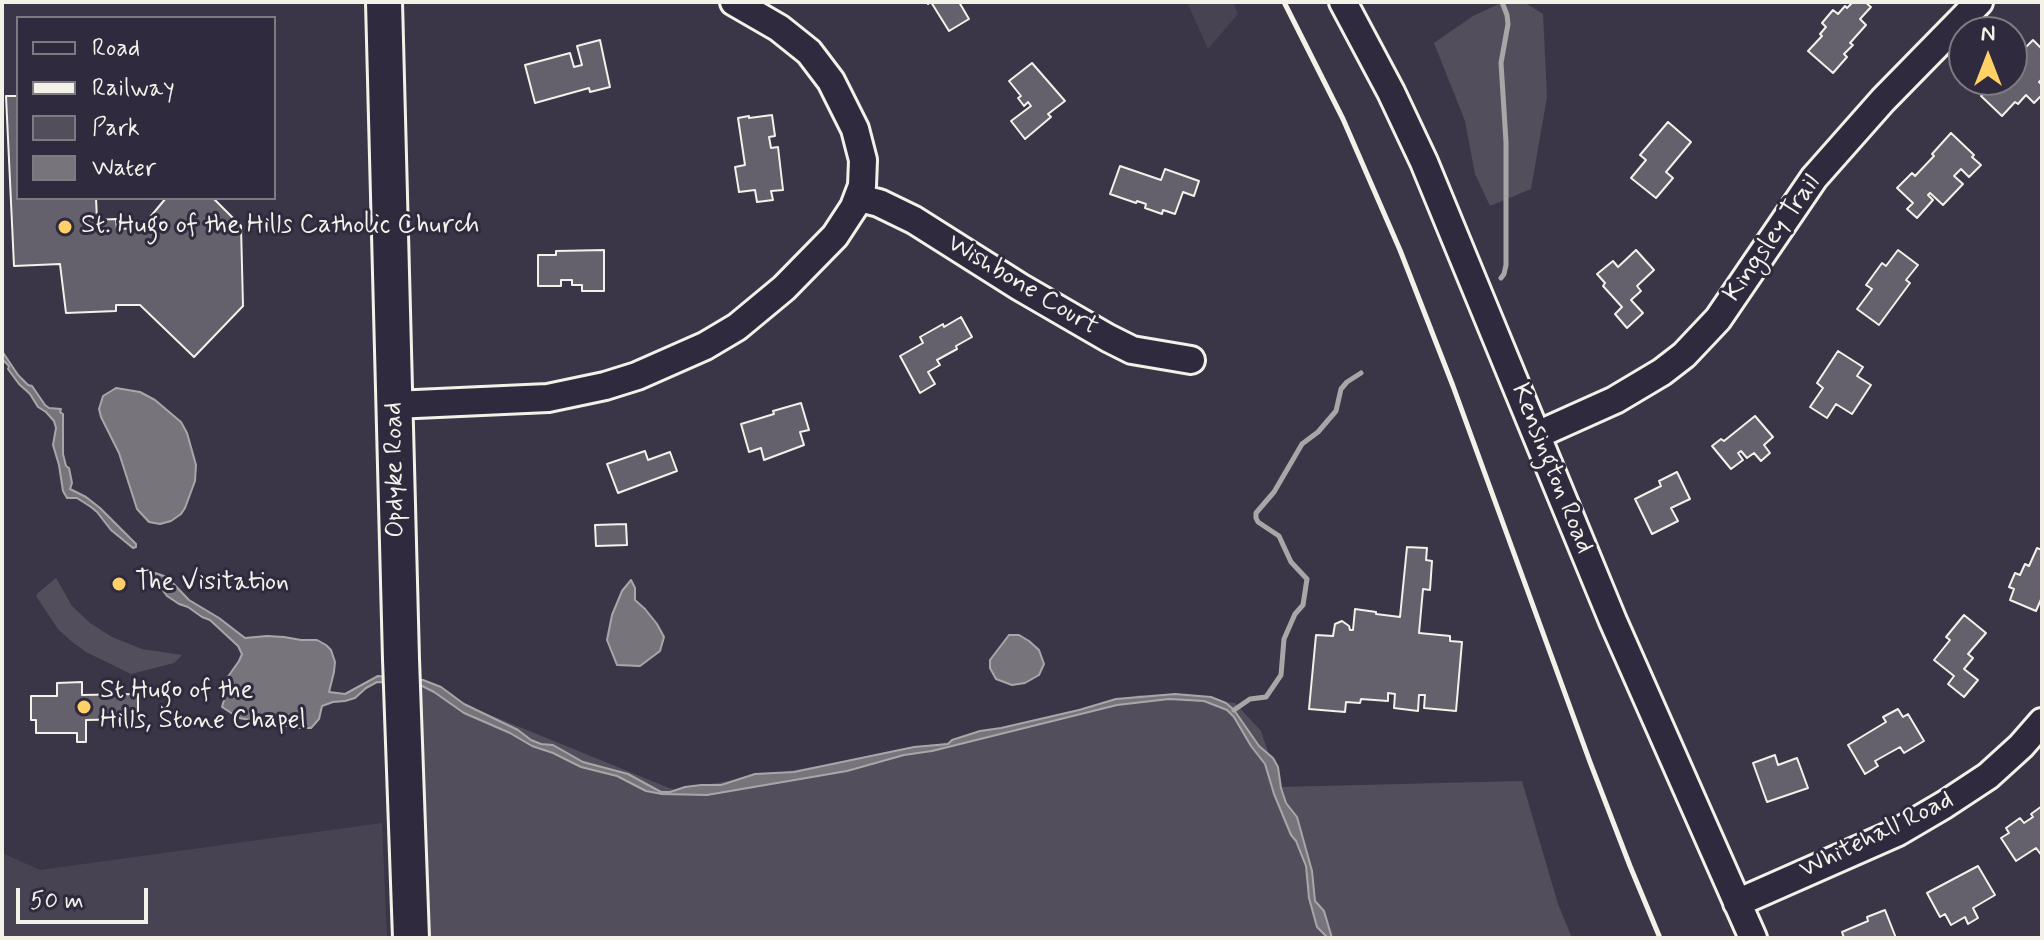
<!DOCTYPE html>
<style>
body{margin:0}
#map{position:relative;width:2044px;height:940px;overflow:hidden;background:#3b3647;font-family:Mynerve,sans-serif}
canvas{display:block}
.frame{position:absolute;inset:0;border:4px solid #f4f1e8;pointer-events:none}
.legend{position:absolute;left:16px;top:16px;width:260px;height:184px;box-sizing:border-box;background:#2f2a3d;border:2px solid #7e7a81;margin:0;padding:10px 14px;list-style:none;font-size:24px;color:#f4f1e8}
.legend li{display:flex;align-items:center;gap:16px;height:40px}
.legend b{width:40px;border:2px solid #7e7a81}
.north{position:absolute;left:1948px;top:16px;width:80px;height:80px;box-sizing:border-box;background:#2f2a3d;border:2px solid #7e7a81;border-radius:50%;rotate:0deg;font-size:22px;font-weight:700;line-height:32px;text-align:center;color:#f4f1e8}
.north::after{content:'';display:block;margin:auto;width:28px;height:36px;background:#ffd166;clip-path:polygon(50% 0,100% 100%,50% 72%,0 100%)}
.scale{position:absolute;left:16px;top:888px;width:132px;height:36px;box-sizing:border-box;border:4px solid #f4f1e8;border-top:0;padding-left:10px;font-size:24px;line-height:28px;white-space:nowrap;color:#f4f1e8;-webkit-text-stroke:6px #2f2a3d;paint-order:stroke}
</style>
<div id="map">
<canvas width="2044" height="940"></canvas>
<div class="frame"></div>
<ul class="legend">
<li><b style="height:10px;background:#2f2a3d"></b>Road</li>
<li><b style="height:10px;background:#f4f1e8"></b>Railway</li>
<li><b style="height:22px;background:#534e5c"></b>Park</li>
<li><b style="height:22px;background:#78747b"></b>Water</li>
</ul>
<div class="north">N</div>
<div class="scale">50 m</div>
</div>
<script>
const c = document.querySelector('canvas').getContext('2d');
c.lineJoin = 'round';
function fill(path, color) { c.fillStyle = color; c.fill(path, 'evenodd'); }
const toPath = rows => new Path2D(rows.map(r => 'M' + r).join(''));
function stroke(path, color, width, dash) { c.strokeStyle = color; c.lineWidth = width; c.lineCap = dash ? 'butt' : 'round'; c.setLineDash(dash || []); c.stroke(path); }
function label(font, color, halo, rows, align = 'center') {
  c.font = font + ' Mynerve,sans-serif'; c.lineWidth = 6; c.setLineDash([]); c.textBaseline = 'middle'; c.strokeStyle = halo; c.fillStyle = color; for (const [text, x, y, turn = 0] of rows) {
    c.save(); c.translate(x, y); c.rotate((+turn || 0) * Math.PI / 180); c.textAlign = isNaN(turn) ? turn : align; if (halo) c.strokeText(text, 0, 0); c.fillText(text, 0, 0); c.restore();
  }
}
fill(toPath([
 [1187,2,1233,2,1238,14,1208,49],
 [382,823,387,938,2,938,2,853,40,870]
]), '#484352');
fill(toPath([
 [1503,2,1524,2,1543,14,1547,97,1531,189,1490,206,1475,174,1465,121,1434,43,1473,16],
 [56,578,72,606,90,623,112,637,142,649,182,655,174,663,131,674,86,652,71,641,58,629,36,596,38,593],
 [414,684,674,790,915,750,1139,695,1235,703,1261,731,1280,787,1522,781,1558,904,1572,938,423,938]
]), '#534e5c');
const water = toPath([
 [2,351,18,375,28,385,32,386,45,405,49,408,61,409,60,412,63,414,63,454,66,466,69,468,72,483,70,489,86,497,100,508,136,544,136,547,133,548,111,530,97,512,91,507,77,498,67,498,63,491,59,465,53,445,56,428,54,421,46,412,38,407,30,394,19,384,8,369,9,366,2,359,2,351],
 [116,388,140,392,155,400,181,422,187,433,196,465,195,481,185,508,181,514,171,521,160,524,149,522,137,509,119,453,101,417,99,409,103,396,116,388],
 [155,573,167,577,189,600,219,618,245,638,267,636,284,637,301,640,317,640,326,645,331,650,335,662,334,672,329,692,345,694,378,676,423,680,441,687,464,704,518,730,531,740,541,744,553,745,583,762,628,774,661,792,670,792,685,787,701,785,721,785,755,774,794,772,914,747,948,744,952,740,980,731,1001,728,1079,710,1116,699,1175,694,1211,697,1226,703,1234,710,1259,746,1273,758,1278,767,1281,788,1286,803,1297,817,1312,871,1315,901,1324,911,1332,938,1328,938,1317,927,1309,898,1306,866,1296,841,1291,835,1274,794,1265,764,1251,746,1234,717,1227,710,1204,701,1169,699,1117,705,932,751,904,755,847,771,707,795,662,794,646,791,617,776,581,767,553,753,532,746,510,733,464,713,434,692,416,683,377,682,366,688,355,698,345,701,333,702,322,706,319,719,311,728,299,728,239,718,222,707,224,700,220,688,239,661,242,654,238,646,210,620,202,617,188,607,179,604,167,596,158,584,154,575,155,573],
 [631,580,635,588,635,600,645,609,657,624,664,637,660,651,640,666,617,665,607,640,612,615,622,591,631,580],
 [1009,635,1019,635,1029,641,1039,650,1044,664,1039,675,1025,683,1012,685,996,679,990,668,990,660,1009,635]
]);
fill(water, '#78747b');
stroke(water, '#aaa6a7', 2);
stroke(toPath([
 [1501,278,1504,274,1506,265,1506,142,1501,63,1508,24,1507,15,1502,2],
 [1234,710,1250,699,1266,697,1281,675,1284,639,1295,614,1303,605,1307,579,1291,562,1279,536,1258,522,1256,518,1256,513,1274,492,1302,444,1318,432,1336,411,1341,389,1347,382,1361,373]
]), '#aaa6a7', 5);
const building = toPath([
 [926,2,959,2,969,19,949,31,931,2,928,4,926,2],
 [1853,2,1865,2,1871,7,1860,19,1866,25,1850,43,1853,45,1844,54,1847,57,1833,73,1808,51,1822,36,1820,34,1826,27,1822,23,1833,10,1838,14,1845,6,1847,8,1853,2],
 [600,40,610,87,590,92,589,88,535,103,525,65,570,53,574,67,582,65,577,46,600,40],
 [2033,40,2042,49,2042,79,2039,82,2042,85,2042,95,2034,103,2026,95,2018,104,2015,102,2002,116,1981,96,1996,80,2012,80,2012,69,2015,66,2012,61,2033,40],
 [1032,63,1065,101,1048,114,1051,117,1025,139,1011,121,1031,106,1028,102,1024,106,1018,98,1021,96,1009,81,1032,63],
 [6,96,18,96,18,198,96,198,97,220,116,219,117,229,141,228,166,198,213,198,241,226,243,306,194,357,140,305,116,305,116,311,66,313,60,264,14,266,6,96],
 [772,115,775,136,769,137,771,148,778,147,783,190,771,191,773,200,757,202,755,190,739,192,735,167,745,165,738,118,749,116,749,118,772,115],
 [1668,122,1691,142,1666,172,1673,178,1656,198,1631,178,1646,160,1640,155,1668,122],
 [1951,133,1974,155,1972,157,1981,165,1969,177,1961,169,1954,176,1963,184,1943,205,1930,193,1928,195,1933,200,1917,218,1907,209,1913,203,1897,188,1912,173,1915,176,1934,156,1932,154,1951,133],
 [1120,166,1161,180,1165,169,1199,181,1194,196,1183,192,1175,214,1163,210,1162,214,1145,208,1146,204,1137,201,1136,203,1110,194,1120,166],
 [604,250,604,291,582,291,582,285,572,285,572,280,561,280,561,286,538,286,538,255,556,255,556,251,604,250],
 [1636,250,1654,270,1637,286,1641,291,1631,300,1643,313,1627,328,1615,314,1622,307,1603,286,1605,283,1597,274,1613,261,1618,267,1636,250],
 [1898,250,1918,265,1906,280,1910,283,1879,325,1857,309,1872,289,1866,285,1882,263,1886,266,1898,250],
 [961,317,972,337,956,346,957,349,937,360,940,365,928,372,935,384,920,393,900,356,923,343,920,337,943,324,944,327,961,317],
 [1838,351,1863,367,1857,376,1871,385,1852,414,1836,404,1827,418,1810,407,1823,388,1817,383,1838,351],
 [801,403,809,430,800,432,804,445,764,460,761,448,749,452,741,424,774,414,773,411,801,403],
 [1755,416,1773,437,1764,445,1770,453,1761,461,1754,453,1747,458,1741,451,1738,453,1743,460,1731,469,1712,446,1721,439,1724,441,1755,416],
 [645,451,648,460,670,452,677,471,618,493,607,464,645,451],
 [1677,472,1690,499,1671,508,1678,521,1652,534,1635,499,1661,486,1659,481,1677,472],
 [626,524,627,545,596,546,595,525,626,524],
 [1407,547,1427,548,1426,560,1432,561,1430,590,1423,589,1419,633,1450,636,1450,641,1462,642,1456,711,1424,708,1425,695,1419,695,1418,711,1394,708,1395,694,1388,693,1388,701,1361,699,1360,703,1346,702,1345,712,1309,709,1316,635,1333,636,1335,624,1342,621,1349,626,1350,630,1353,630,1355,609,1376,612,1376,614,1400,617,1407,547],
 [2037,548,2042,550,2042,597,2036,611,2010,600,2014,589,2009,587,2015,573,2020,575,2025,564,2029,566,2037,548],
 [1964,615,1986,633,1968,654,1973,658,1964,669,1978,680,1964,697,1948,684,1954,676,1934,660,1950,640,1946,637,1964,615],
 [82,682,82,695,138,694,138,719,86,720,86,742,77,742,77,733,36,733,36,720,31,720,31,696,57,696,57,683,82,682],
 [1898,709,1903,717,1908,714,1924,741,1904,753,1900,747,1875,761,1878,766,1865,774,1848,745,1886,722,1883,717,1898,709],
 [1775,755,1778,765,1797,758,1808,788,1767,802,1753,763,1775,755],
 [2042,806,2042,856,2036,848,2016,861,2001,838,2009,833,2006,828,2020,818,2024,823,2033,817,2031,814,2042,806],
 [1978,866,1995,895,1973,908,1978,918,1968,924,1965,917,1951,925,1945,914,1940,917,1927,893,1978,866],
 [1885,910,1896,938,1844,938,1842,932,1868,921,1867,917,1885,910]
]);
fill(building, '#65616c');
stroke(building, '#f4f1e8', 2);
const minor = toPath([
 [1343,2,1391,92,1424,162,1613,621,1753,938],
 [859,198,879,203,914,220,1020,287,1108,338,1132,350,1191,360],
 [394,405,548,398,605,386,637,376,705,346,737,327,784,288,835,236,854,207,862,186,863,160,855,129,831,81,809,52,779,28,734,2],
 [1537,435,1615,400,1662,372,1684,355,1718,319,1814,178,1883,100,1979,2],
 [1737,903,1898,832,1944,805,1988,776,2021,746,2042,722]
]);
const major = toPath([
 [384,2,401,659,411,938]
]);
stroke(minor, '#f4f1e8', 32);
stroke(major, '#f4f1e8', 40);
stroke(minor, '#2f2a3d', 26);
stroke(major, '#2f2a3d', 34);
stroke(toPath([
 [1284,2,1343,119,1400,250,1453,386,1590,762,1630,866,1660,938]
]), '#f4f1e8', 5);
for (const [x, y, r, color] of [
 [65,227,8,"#ffd166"],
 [119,584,8,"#ffd166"],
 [84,707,8,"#ffd166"]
]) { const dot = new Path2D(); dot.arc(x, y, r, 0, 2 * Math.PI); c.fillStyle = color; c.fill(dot); stroke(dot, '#2f2a3d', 3); }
label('26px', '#f4f1e8', '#2f2a3d', [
 ["St. Hugo of the Hills Catholic Church",81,227],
 ["The Visitation",135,584],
 ["St Hugo of the",100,692],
 ["Hills, Stone Chapel",100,722]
], 'left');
label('26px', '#f4f1e8', '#2f2a3d', [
 ["Kingsley Trail",1773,239,-55],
 ["Wishbone Court",1022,286,31],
 ["Kensington Road",1551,469,68],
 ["Opdyke Road",396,470,-91],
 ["Whitehall Road",1877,836,-26]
]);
</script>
